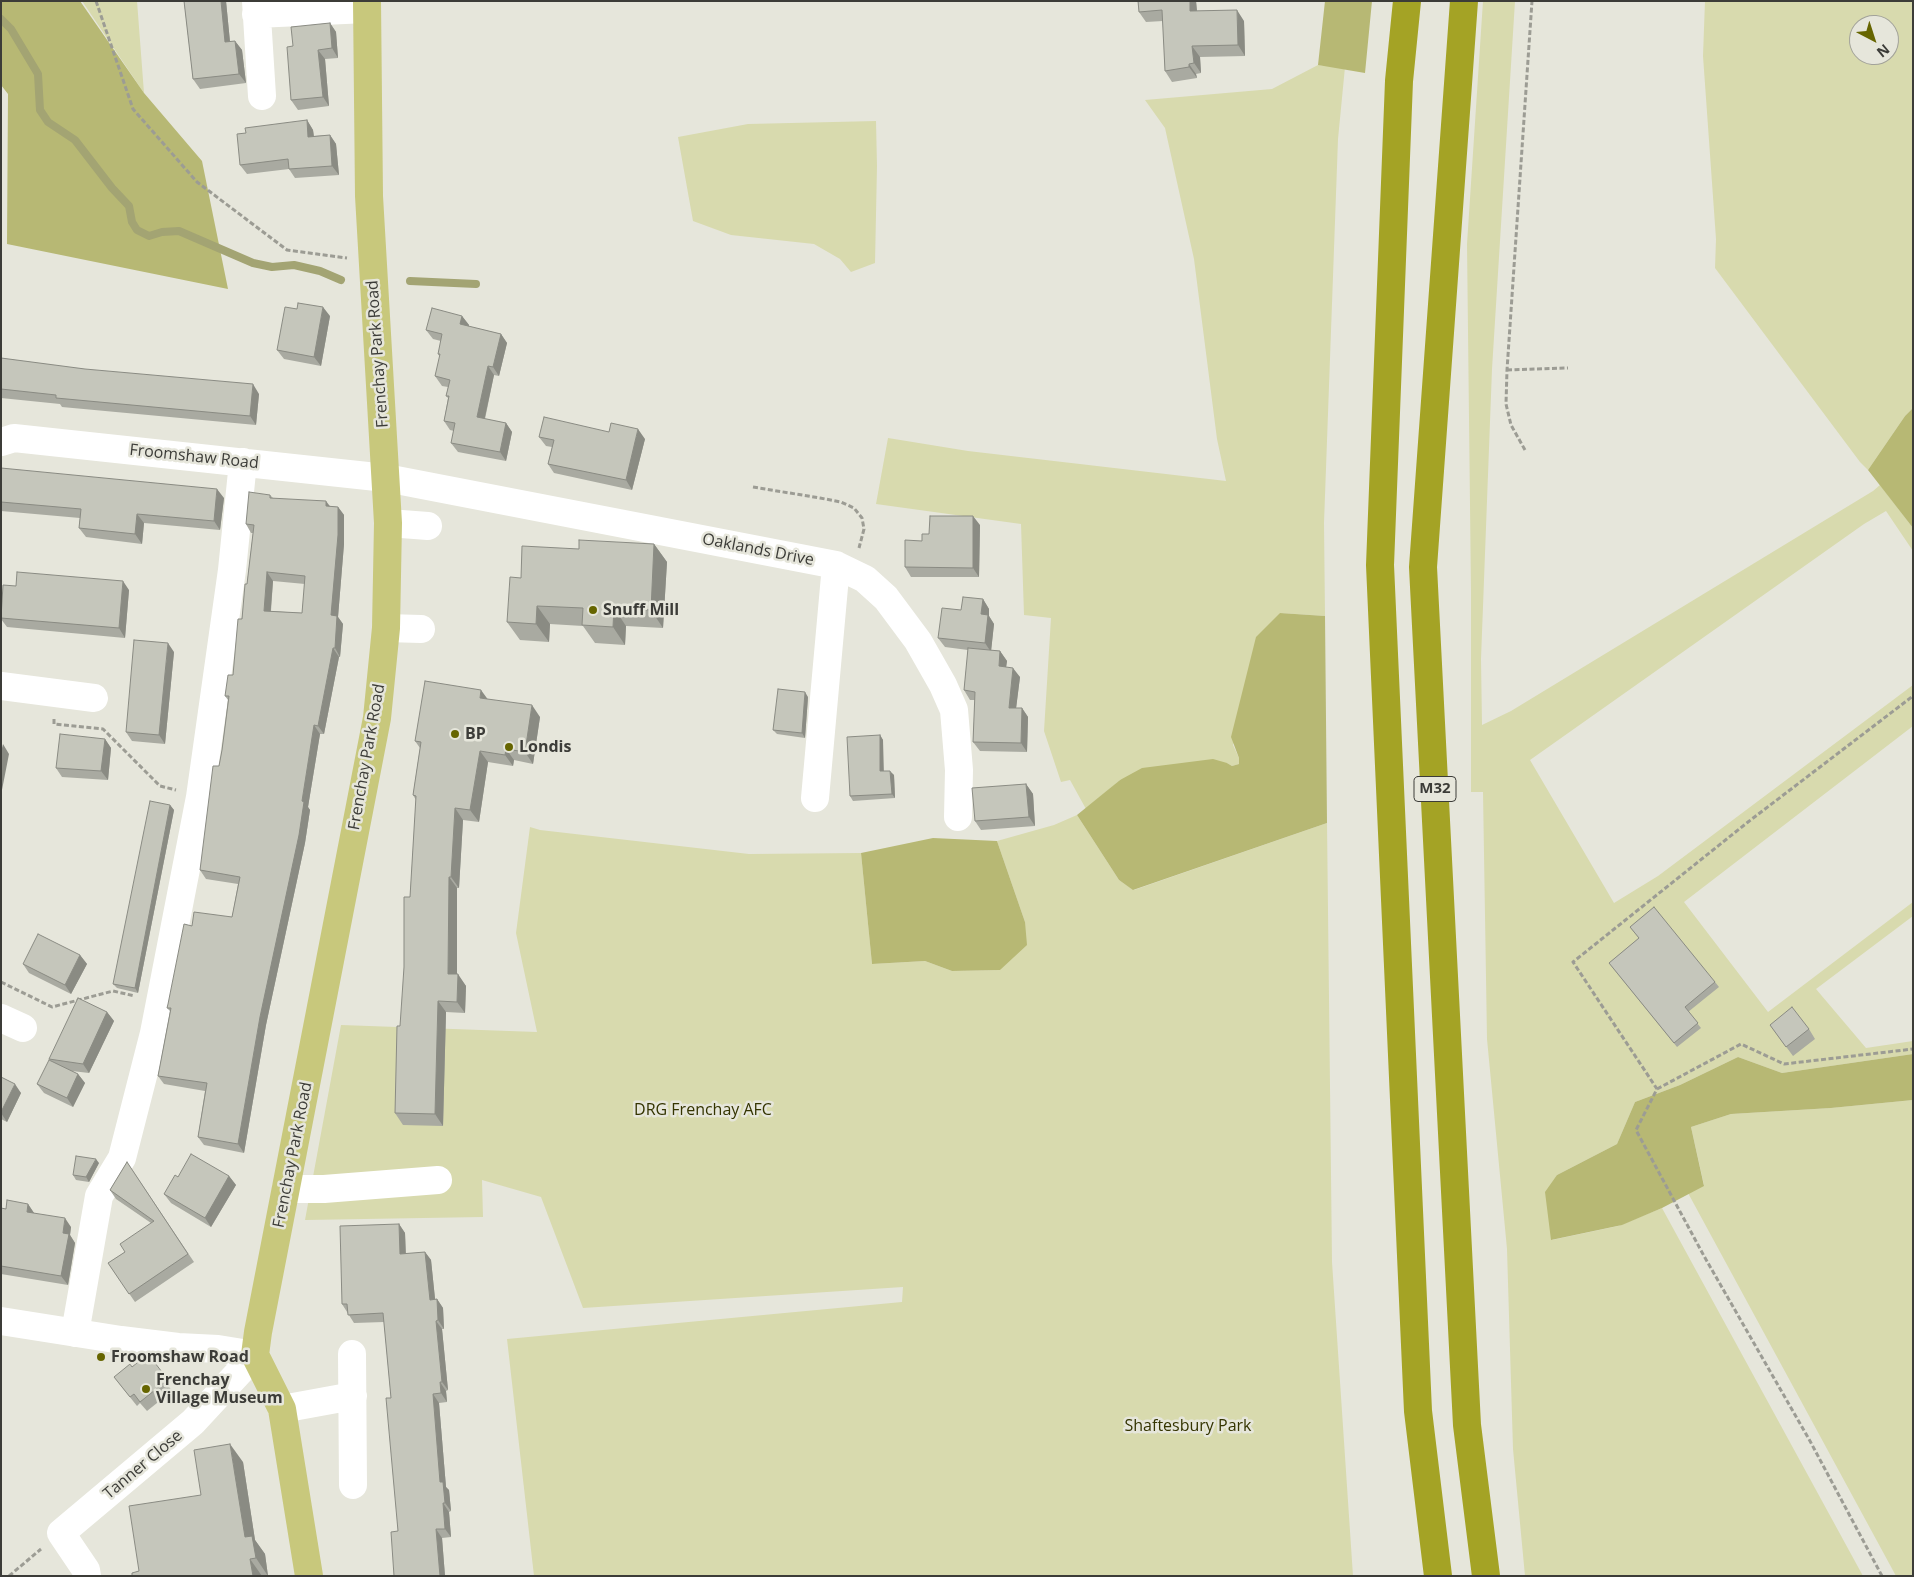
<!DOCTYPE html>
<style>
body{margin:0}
#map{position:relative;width:1914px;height:1577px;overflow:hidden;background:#e6e6db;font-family:"Open Sans",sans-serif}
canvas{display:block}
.frame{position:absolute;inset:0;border:2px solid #3c3c38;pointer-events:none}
.north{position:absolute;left:1849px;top:15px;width:50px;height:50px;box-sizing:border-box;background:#e6e6db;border:1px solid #a2a29a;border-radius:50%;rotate:140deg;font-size:14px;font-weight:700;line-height:20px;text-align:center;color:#3c3c38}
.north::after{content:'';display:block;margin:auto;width:18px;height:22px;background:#666500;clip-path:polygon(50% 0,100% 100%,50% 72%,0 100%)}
</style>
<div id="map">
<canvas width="1914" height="1577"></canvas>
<div class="frame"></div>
<div class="north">N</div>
</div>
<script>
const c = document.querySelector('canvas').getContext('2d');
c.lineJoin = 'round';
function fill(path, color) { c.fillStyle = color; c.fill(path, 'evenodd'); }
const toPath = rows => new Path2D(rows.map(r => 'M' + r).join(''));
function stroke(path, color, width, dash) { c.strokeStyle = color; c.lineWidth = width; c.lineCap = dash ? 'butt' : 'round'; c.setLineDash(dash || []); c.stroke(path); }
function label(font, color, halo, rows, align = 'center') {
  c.font = font + ' "Open Sans",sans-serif'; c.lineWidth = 5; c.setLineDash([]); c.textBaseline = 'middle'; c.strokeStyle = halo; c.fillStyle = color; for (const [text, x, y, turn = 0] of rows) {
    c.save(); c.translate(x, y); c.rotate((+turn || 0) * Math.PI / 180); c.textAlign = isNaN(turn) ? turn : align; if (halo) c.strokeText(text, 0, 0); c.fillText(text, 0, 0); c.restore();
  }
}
fill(toPath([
 [82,1,137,1,144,93],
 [1483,1,1515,1,1492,369,1481,659,1482,725,1511,711,1873,491,1880,485,1913,528,1913,551,1886,511,1864,524,1530,760,1614,903,1658,876,1913,685,1913,726,1684,902,1768,1012,1913,902,1913,916,1816,989,1866,1048,1913,1041,1913,1054,1782,1073,1738,1057,1680,1085,1635,1102,1617,1144,1557,1175,1552,1240,1618,1226,1662,1208,1863,1576,1525,1576,1513,1449,1507,1249,1487,1039,1483,792,1471,792,1471,592,1467,244],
 [1705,1,1913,1,1913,408,1905,416,1868,470,1860,462,1715,268,1716,239,1703,56],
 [1859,25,1889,25,1889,55,1859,55],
 [1318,65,1345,67,1338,139,1324,523,1325,616,1280,613,1233,745,1239,758,1239,764,1232,766,1227,763,1120,780,1086,809,1070,780,1061,782,1044,731,1051,618,1024,615,1021,524,876,504,888,438,968,451,1226,481,1217,439,1194,259,1165,128,1145,100,1272,89],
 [876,121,877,166,875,263,851,272,840,259,814,244,731,235,693,221,678,137,748,124],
 [1077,815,1119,880,1134,890,1327,823,1332,1262,1353,1576,534,1576,507,1339,902,1302,903,1287,583,1308,541,1197,482,1180,483,1217,305,1220,341,1025,537,1032,516,933,530,827,540,830,749,854,861,853,872,964,925,961,952,971,1000,970,1025,922,997,841,1054,825],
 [1913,1100,1913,1576,1896,1576,1688,1193,1704,1185,1691,1127,1731,1114,1831,1108]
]), '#d8daae');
fill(toPath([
 [1,1,80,1,144,93,202,161,228,289,7,244,8,94,1,85],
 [1325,1,1372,1,1365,73,1318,65],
 [1913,408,1913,528,1868,470,1905,416],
 [1280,613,1325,616,1327,823,1133,890,1119,880,1077,815,1120,780,1142,768,1213,759,1227,763,1232,766,1239,764,1239,758,1231,737,1256,637],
 [933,838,997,841,1025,922,1027,945,1000,970,952,971,925,961,872,964,861,853],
 [1913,1054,1913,1100,1831,1108,1731,1114,1691,1127,1704,1186,1662,1208,1622,1225,1551,1240,1545,1192,1557,1175,1617,1144,1635,1102,1680,1085,1738,1057,1782,1073]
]), '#b7b874');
stroke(toPath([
 [1,19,11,29,38,74,40,110,48,122,75,140,112,188,129,206,132,222,137,230,149,236,162,232,179,231,253,263,272,267,294,265,320,271,341,280],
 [410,281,476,284]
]), '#a3a473', 8);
stroke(toPath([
 [96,1,133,109,197,182,287,250,347,258],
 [1507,370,1568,368],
 [1525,450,1511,425,1506,404,1507,370,1532,1],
 [753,487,820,498,841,502,854,508,862,518,864,529,859,548],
 [54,719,54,724,103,729,160,786,176,790],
 [1,982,52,1007,113,991,135,996],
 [1657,1089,1741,1044,1784,1064,1913,1049],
 [9,1576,41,1549],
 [1882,1576,1810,1441,1704,1256,1636,1130,1657,1089,1573,962,1748,822,1913,696]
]), '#9c9c94', 3, [5, 2.5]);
stroke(toPath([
 [256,1,262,96],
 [256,14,367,9],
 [1,442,14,438,386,478,836,565,865,579,886,598,918,641,943,685,954,710,959,770,958,817],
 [388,523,428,526],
 [386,628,421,629],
 [1,686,94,698],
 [815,798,836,565],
 [1,1018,23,1028],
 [286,1189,324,1189,438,1180],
 [1,1321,121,1340,178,1347,218,1349,255,1355],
 [75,1333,99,1196,122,1158,154,1033,200,797,232,570,243,462],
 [352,1354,353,1485],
 [282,1409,353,1396],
 [87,1576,86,1570,61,1533,193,1422,255,1355]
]), '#fff', 28);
stroke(toPath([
 [309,1576,282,1409,255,1355,258,1332,377,718,386,628,388,523,369,196,367,1]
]), '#c8c87c', 28);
stroke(toPath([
 [1407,1,1399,81,1380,565,1418,1411,1438,1576],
 [1464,1,1423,567,1467,1425,1486,1576]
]), '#a4a325', 28);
fill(toPath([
 [184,1,226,1,230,42,235,41,242,50,246,83,200,89,193,79],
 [1138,1,1196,1,1197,11,1244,21,1245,56,1200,57,1201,73,1196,74,1197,78,1172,82,1165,71,1163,21,1146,22,1139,12],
 [330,23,336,32,338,58,325,59,329,106,298,110,291,100],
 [307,120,313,130,314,136,330,135,336,144,339,175,295,178,289,169,247,174,240,165,246,133],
 [330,316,321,366,284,359,277,350],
 [462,316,469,325,468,326,501,334,507,343,499,376,494,375,485,419,506,423,512,432,506,461,458,452,451,443,454,431,450,430,444,421,448,398,446,396,448,387,442,386,435,376,440,357,438,354,441,341,433,339,426,330],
 [1,358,259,394,256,425,62,407,60,404,1,398],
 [539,437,645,439,632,490,554,473,548,464,552,447,546,446],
 [1,468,224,498,220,530,144,523,142,544,86,537,79,528,80,518,1,511],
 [270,495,273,498,330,506,338,507,344,515,344,544,338,617,343,624,340,657,339,657,324,734,320,734,308,807,310,810,305,843,266,1025,244,1153,204,1145,198,1137,205,1091,164,1084,158,1076,170,1011,167,1008,192,926,232,917,238,884,206,879,200,870,222,750,228,700,225,696,233,675,247,584,253,533,251,533,246,524],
 [273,581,305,584,302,613,271,611],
 [980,525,979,577,911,577,905,567,922,541,929,534],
 [654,544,667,562,663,628,626,626,625,645,595,643,583,626,550,624,549,642,520,640,507,622,521,578,579,549],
 [16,586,129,590,125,638,7,627,1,619,1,609],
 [983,599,989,609,989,616,994,624,991,650,1000,651,1007,661,1006,667,1020,677,1016,708,1022,708,1028,717,1027,752,980,751,973,742,975,700,970,700,964,690,968,650,945,647,938,638,961,610],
 [174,652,165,744,132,741,126,732],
 [808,697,805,738,777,734,773,730],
 [488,699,540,717,533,764,514,760,513,766,488,762,479,822,463,820,459,888,457,888,457,974,466,986,465,1013,446,1012,443,1126,403,1125,395,1113,410,897,416,800,413,795,420,748,415,741],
 [880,735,883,740,883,771,894,775,895,798,853,801,850,796],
 [105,739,111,748,108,780,62,777,56,768],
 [1026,784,1033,794,1035,826,981,830,975,821],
 [170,805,174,810,138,993,117,988,113,984],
 [1630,927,1715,982,1719,987,1688,1012,1701,1028,1677,1047,1609,963,1639,938],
 [80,955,87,964,71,994,29,973,23,964],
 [107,1012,114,1021,89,1073,72,1071,78,1074,85,1083,73,1107,44,1093,37,1084,51,1061,49,1059],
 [1770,1025,1809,1029,1815,1039,1793,1056],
 [1,1077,21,1093,7,1122,1,1119],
 [127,1162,194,1262,135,1302,108,1263,125,1252,151,1223,116,1199,110,1190],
 [99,1163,89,1182,76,1180,73,1175],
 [229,1176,236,1185,211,1227,171,1203,164,1194,178,1177],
 [28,1204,34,1213,71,1227,70,1235,75,1243,68,1285,1,1274,1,1208,6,1209],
 [399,1224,405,1233,406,1254,425,1252,431,1260,435,1299,437,1299,443,1308,444,1329,442,1329,448,1390,446,1391,447,1402,439,1403,446,1487,449,1490,451,1511,449,1512,451,1537,442,1538,445,1576,394,1576,398,1531,391,1398,384,1322,354,1323,342,1304],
 [132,1367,162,1372,169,1381,166,1383,172,1391,147,1411,140,1403,137,1406,114,1377],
 [243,1462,255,1540,265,1554,268,1576,132,1576,139,1571,201,1495]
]), '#a9aaa1');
fill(toPath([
 [221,1,226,1,231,52,225,42],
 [1190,1,1196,1,1198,22,1190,11],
 [1237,10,1244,21,1245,56,1238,45],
 [330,23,336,32,338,58,332,48],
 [235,41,242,50,246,83,239,74],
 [1192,46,1200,57,1201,73,1194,63],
 [318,50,325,59,329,106,323,97],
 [1189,64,1196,74,1197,78,1189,67],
 [307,120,313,130,315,146,308,137],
 [330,135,336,144,339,175,332,166],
 [323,307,330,316,321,366,314,357],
 [462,316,469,325,467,333,460,324],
 [501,334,507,343,499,376,493,367],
 [488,366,494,375,483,426,477,417],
 [253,384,259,394,256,425,250,416],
 [506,423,512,432,506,461,500,452],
 [638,429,645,439,632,490,626,480],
 [217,489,224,498,220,530,214,521],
 [326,501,332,509,326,506],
 [338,507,344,515,344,544,338,617,343,624,340,657,335,648,331,615],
 [137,514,144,523,142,544,135,534],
 [973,516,980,525,979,577,973,568],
 [654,544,667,562,663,628,651,610],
 [267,572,273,581,270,619,264,611],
 [123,581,129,590,125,638,119,628],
 [983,599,989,609,989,616,994,624,991,652,985,643,981,614],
 [537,606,550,624,549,642,536,624],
 [614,608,626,626,625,645,613,627],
 [168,643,174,652,165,744,159,735],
 [333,648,339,657,324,734,318,726],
 [1000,651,1007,661,1005,675,999,666],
 [1013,668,1020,677,1015,717,1009,708],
 [481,690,489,701,480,698],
 [805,692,808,697,805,738,802,733],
 [532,705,540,717,533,764,525,752],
 [1022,708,1028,717,1027,752,1021,743],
 [314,725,320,734,308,807,310,810,305,843,266,1025,244,1153,238,1144,260,1017,302,801],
 [880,735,883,740,884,776,880,771],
 [105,739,111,748,108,780,101,771],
 [3,744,9,754,1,795,1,752],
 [506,749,514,760,513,766,505,755],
 [480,751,488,762,479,822,470,810],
 [890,771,894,775,895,798,892,794],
 [1026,784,1033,794,1035,826,1029,817],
 [170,805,174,810,138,993,135,988],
 [455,808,463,820,459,888,451,877],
 [449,877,457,888,457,985,448,974],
 [80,955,87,964,71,994,65,985],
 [458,974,466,986,465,1013,457,1002],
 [438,1001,446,1012,443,1126,435,1114],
 [107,1012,114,1021,89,1073,83,1064],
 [78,1074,85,1083,73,1107,67,1098],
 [15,1084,21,1093,7,1122,1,1113,1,1112],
 [96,1159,99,1163,89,1182,86,1177],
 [229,1176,236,1185,211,1227,205,1218],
 [28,1204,34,1213,33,1221,27,1212],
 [65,1218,71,1227,70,1235,75,1243,68,1285,61,1276,63,1233],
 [399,1224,405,1233,406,1263,400,1254],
 [425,1252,431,1260,436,1308,430,1300],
 [437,1299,443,1308,444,1329,438,1320],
 [436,1321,442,1329,448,1390,442,1382],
 [440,1382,446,1391,447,1402,441,1393],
 [433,1394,439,1403,446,1487,449,1490,451,1511,445,1503,440,1482],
 [230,1444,243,1462,255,1540,265,1554,268,1576,256,1558,245,1537],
 [443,1503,449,1512,451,1537,445,1529],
 [436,1529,442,1538,445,1576,440,1576],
 [250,1559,262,1576,253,1576]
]), '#8a8b83');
const building = toPath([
 [184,1,221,1,225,42,235,41,239,74,193,79,184,1],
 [1138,1,1190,1,1190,11,1237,10,1238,45,1192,46,1194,63,1189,64,1189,67,1165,71,1162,10,1139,12,1138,1],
 [330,23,332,48,318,50,323,97,291,100,287,47,293,46,291,27,330,23],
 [307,120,308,137,330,135,332,166,289,169,288,159,240,165,237,134,246,133,245,128,307,120],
 [298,303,323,307,314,357,277,350,285,307,297,309,298,303],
 [432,308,462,316,460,324,501,334,493,367,488,366,477,417,506,423,500,452,451,443,455,423,444,421,449,396,446,396,450,380,435,376,440,354,438,354,442,334,426,330,432,308],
 [1,358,85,369,253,384,250,416,56,398,56,395,1,389,1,358],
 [544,417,609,432,611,423,638,429,626,480,548,464,554,440,539,437,544,417],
 [1,468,217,489,214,521,137,514,135,534,79,528,81,509,1,502,1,468],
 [249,492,270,495,270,498,326,501,326,506,338,507,338,535,331,615,337,616,335,648,333,648,318,726,314,725,302,801,304,802,299,835,260,1017,238,1144,198,1137,207,1083,158,1076,171,1008,167,1008,168,1004,184,924,192,926,194,912,232,917,240,877,200,870,213,766,219,766,222,750,229,696,225,696,228,675,233,675,238,619,242,619,245,584,247,584,254,525,246,524,249,492],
 [267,572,305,576,302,613,264,611,267,572],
 [930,516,973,516,973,568,905,567,905,540,922,541,922,534,929,534,930,516],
 [579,540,654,544,651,610,614,608,613,627,582,625,583,608,537,606,536,624,507,622,510,577,521,578,522,546,579,549,579,540],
 [17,572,123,581,119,628,1,618,3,585,16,586,17,572],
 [963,597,983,599,981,614,988,615,985,643,938,638,942,608,961,610,963,597],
 [134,640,168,643,159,735,126,732,134,640],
 [968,648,1000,651,999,666,1013,668,1009,708,1022,708,1021,743,973,742,975,692,964,690,968,648],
 [425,681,481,690,480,698,532,705,525,752,506,749,505,755,480,751,470,810,455,808,451,877,449,877,448,974,458,974,457,1002,438,1001,435,1114,395,1113,397,1026,400,1026,404,967,404,897,410,897,416,796,413,795,421,742,415,741,425,681],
 [778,689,805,692,802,733,773,730,778,689],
 [60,734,105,739,101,771,56,768,60,734],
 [880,735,880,771,890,771,892,794,850,796,847,737,880,735],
 [1026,784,1029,817,975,821,972,788,1026,784],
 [150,801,170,805,135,988,113,984,150,801],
 [1654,907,1715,982,1685,1007,1698,1023,1674,1043,1609,963,1639,938,1630,927,1654,907],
 [38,934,80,955,65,985,23,964,38,934],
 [78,998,107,1012,83,1064,49,1059,78,998],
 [1792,1007,1809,1029,1786,1047,1770,1025,1792,1007],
 [49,1060,78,1074,67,1098,37,1084,49,1060],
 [1,1077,15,1084,1,1112,1,1077],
 [191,1154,229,1176,205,1218,164,1194,175,1175,178,1177,191,1154],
 [76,1156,96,1159,86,1177,73,1175,76,1156],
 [127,1162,188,1254,129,1294,108,1263,125,1252,120,1244,154,1221,110,1190,127,1162],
 [7,1200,28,1204,27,1212,65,1218,63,1233,69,1234,61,1276,1,1266,1,1208,6,1209,7,1200],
 [399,1224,400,1254,425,1252,430,1300,437,1299,438,1320,436,1321,442,1382,440,1382,441,1393,433,1394,440,1482,443,1482,445,1503,443,1503,445,1529,436,1529,440,1576,394,1576,391,1532,398,1531,386,1398,391,1398,383,1313,348,1315,347,1304,342,1304,340,1226,399,1224],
 [148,1354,162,1372,159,1375,165,1382,140,1402,134,1394,130,1397,114,1377,130,1364,132,1367,148,1354],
 [230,1444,245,1537,252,1536,256,1558,250,1559,253,1576,132,1576,132,1573,139,1571,129,1506,201,1495,194,1450,230,1444]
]);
fill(building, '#c5c6bb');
stroke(building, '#8a8b83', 1);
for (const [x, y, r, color] of [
 [593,610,5,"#666500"],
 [455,734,5,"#666500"],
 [509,747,5,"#666500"],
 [101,1357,5,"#666500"],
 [146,1389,5,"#666500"]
]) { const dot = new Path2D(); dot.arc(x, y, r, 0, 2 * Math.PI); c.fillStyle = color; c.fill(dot); stroke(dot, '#e6e6db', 2); }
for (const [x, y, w] of [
 [1435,789,42]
]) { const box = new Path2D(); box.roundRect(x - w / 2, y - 12.5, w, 25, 4); c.fillStyle = '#e6e6db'; c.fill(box); stroke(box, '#3c3c38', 1); }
label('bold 15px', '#3c3c38', null, [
 ["M32",1435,789]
]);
label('16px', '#3c3c38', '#e6e6db', [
 ["Frenchay Park Road",378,354,-94],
 ["Froomshaw Road",194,457,6],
 ["Oaklands Drive",758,550,11],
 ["Frenchay Park Road",367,757,-80],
 ["Frenchay Park Road",293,1155,-79],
 ["Tanner Close",143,1465,-40]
]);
label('bold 16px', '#3c3c38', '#e6e6db', [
 ["Snuff Mill",603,610],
 ["BP",465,734],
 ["Londis",519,747],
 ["Froomshaw Road",111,1357],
 ["Frenchay",156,1380],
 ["Village Museum",156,1398]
], 'left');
label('16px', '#343400', '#e6e6db', [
 ["DRG Frenchay AFC",703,1110],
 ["Shaftesbury Park",1188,1426]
]);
</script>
